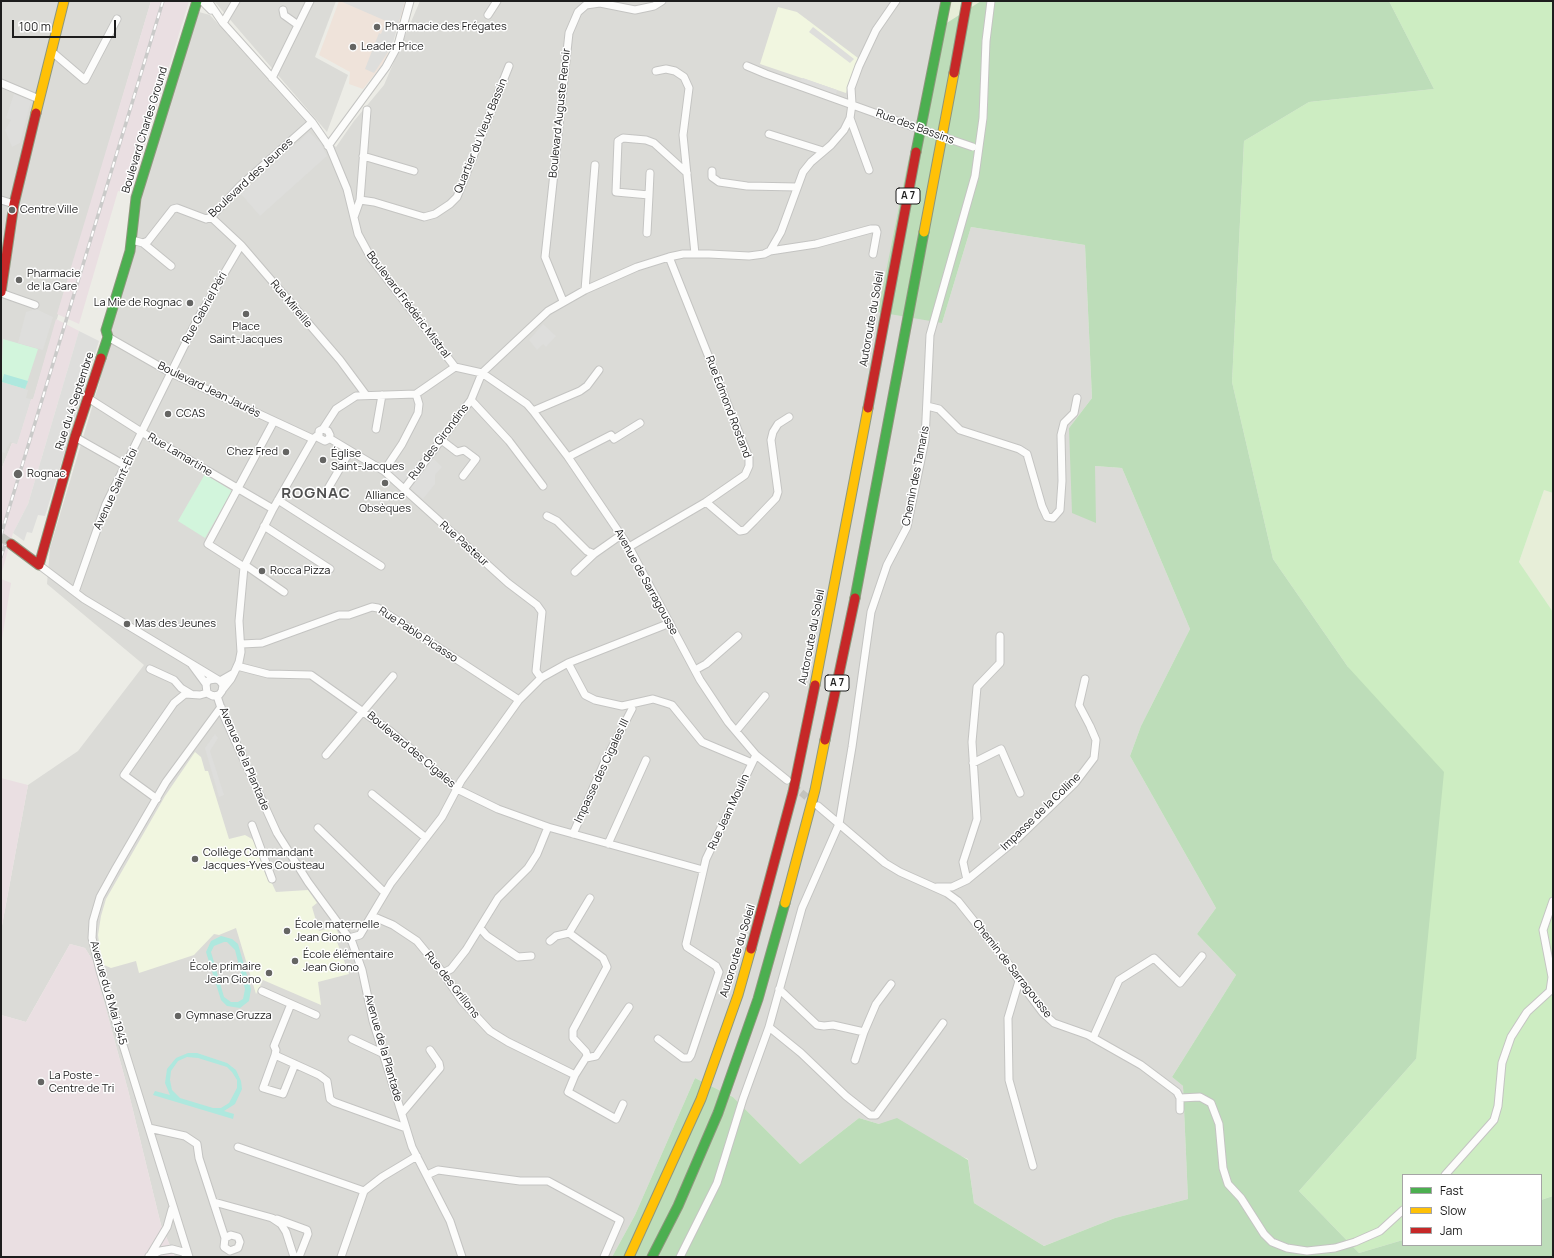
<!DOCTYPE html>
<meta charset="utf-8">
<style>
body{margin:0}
#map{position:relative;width:1554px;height:1258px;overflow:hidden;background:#ecece6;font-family:Manrope,sans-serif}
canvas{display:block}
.frame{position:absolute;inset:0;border:2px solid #1d1d1d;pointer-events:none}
.legend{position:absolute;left:1402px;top:1174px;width:140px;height:72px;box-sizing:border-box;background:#fff;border:1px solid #a5a5a5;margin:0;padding:5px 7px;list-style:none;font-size:12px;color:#1d1d1d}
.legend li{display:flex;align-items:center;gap:8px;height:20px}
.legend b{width:20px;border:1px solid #a5a5a5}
.scale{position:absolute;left:12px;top:20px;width:104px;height:18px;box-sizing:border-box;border:2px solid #1d1d1d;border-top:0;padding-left:5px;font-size:12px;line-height:14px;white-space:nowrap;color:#1d1d1d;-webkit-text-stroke:3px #fff;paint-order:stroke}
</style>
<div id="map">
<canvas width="1554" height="1258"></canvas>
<div class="frame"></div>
<ul class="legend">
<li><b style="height:5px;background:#4caf50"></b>Fast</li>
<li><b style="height:5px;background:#ffc107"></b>Slow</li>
<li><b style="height:5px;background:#c62828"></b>Jam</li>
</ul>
<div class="scale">100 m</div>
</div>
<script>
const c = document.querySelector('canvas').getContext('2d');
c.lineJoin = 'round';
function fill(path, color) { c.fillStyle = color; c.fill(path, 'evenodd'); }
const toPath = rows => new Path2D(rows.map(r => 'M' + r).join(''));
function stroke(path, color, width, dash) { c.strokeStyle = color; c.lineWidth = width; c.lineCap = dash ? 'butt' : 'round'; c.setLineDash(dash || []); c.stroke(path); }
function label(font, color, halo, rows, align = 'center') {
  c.font = font + ' Manrope,sans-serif'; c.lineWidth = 3; c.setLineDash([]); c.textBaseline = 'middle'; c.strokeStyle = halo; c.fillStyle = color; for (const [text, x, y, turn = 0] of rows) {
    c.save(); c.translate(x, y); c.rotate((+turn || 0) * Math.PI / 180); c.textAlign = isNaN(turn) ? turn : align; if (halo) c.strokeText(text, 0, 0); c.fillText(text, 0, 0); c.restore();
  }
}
fill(toPath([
 [1,1,151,1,33,400,31,399,17,444,12,443,1,470],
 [214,1,336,1,315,57,348,75,327,132],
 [420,1,947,1,942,323,971,227,1085,245,1092,398,1069,428,1095,466,1122,468,1190,629,1141,726,1130,756,1216,908,1197,934,1236,975,1172,1077,1183,1086,1188,1199,1115,1218,1044,1246,974,1203,968,1159,879,1124,859,1118,800,1164,733,1097,695,1078,635,1215,612,1257,175,1257,161,1225,128,1090,93,961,85,948,70,944,26,1022,1,1015,1,931,28,785,78,751,144,665,47,584,50,548,99,384,141,196,199,12,210,15,303,119,336,147,354,121,384,85]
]), '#dbdbd7');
fill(toPath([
 [339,1,407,1,385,61,363,89,349,84,350,72,319,55]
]), '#efe3da');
fill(toPath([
 [151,1,189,1,130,194,118,191,79,324,57,314],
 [56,319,79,331,28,504,13,533,1,575,1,470,12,443,17,444,31,399,33,399],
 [1,579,11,583,1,645],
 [1,778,28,785,1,931],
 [70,944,85,948,93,961,128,1090,161,1225,175,1257,1,1257,1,1015,26,1022]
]), '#eadfe2');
fill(toPath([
 [778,7,797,12,858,58,846,93,760,64],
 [195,752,201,757,205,771,208,771,229,839,245,835,252,839,255,843,266,876,269,877,276,892,308,890,317,903,312,907,319,931,331,928,332,929,336,929,340,936,336,939,349,974,318,982,321,1005,263,980,256,994,236,928,219,935,214,934,194,955,139,973,136,961,111,968,104,965,100,950,98,935,101,916,106,899,165,796]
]), '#f1f6e0');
fill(toPath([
 [947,1,981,1,942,26],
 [1544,490,1553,493,1553,612,1519,562]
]), '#e7eed8');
fill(toPath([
 [1389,1,1553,1,1553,493,1544,490,1519,562,1553,612,1553,1196,1541,1200,1541,1175,1403,1175,1403,1240,1359,1253,1299,1191,1416,1059,1348,667,1273,559,1232,382,1244,141,1309,102,1434,89]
]), '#cdedc2');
fill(toPath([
 [981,1,1389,1,1434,89,1309,102,1244,141,1232,382,1273,559,1348,667,1444,772,1416,1059,1299,1191,1359,1253,1403,1240,1403,1245,1541,1245,1541,1200,1553,1196,1553,1257,612,1257,635,1215,695,1078,733,1097,800,1164,859,1118,879,1124,897,1118,968,1160,974,1203,1044,1246,1115,1218,1188,1199,1183,1086,1172,1077,1236,975,1197,934,1216,908,1130,756,1141,726,1190,629,1122,468,1095,466,1096,523,1072,513,1069,428,1092,398,1085,245,971,227,942,323,878,312,907,166,942,26]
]), '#bdddb9');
fill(toPath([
 [3,339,38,349,25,389,1,382],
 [205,474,232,491,205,538,178,521]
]), '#d2f5dc');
fill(toPath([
 [4,374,28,381,25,389,2,382],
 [221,936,232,939,238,944,251,989,249,1001,240,1008,227,1006,221,1000,206,952,211,941],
 [224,942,227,942,235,950,245,989,243,999,238,1002,231,1002,224,997,211,952,214,946],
 [188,1053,197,1053,227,1063,236,1070,241,1081,242,1089,235,1104,224,1111,234,1114,233,1119,153,1095,155,1091,170,1095,165,1083,167,1069,176,1058],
 [187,1057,198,1058,227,1067,232,1072,237,1080,237,1088,229,1103,221,1108,213,1108,180,1098,172,1090,170,1080,171,1071,178,1061]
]), '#aee8de');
fill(toPath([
 [340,1,405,1,392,46,374,73,365,69,379,33,381,34,386,21],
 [813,27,854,59,850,63,809,32],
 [803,78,837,90,836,95,799,81],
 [14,94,31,101,20,143,12,147,5,130,11,120,6,118],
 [309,132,320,142,327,156,260,216,241,194],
 [36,309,53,317,43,350,18,343,26,312],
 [543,324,556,336,546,347,543,344,537,350,529,340],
 [79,331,99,341,45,516,38,515,32,533,27,532,24,541,13,533,28,504],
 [1,382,28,390,26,398,31,399,17,444,10,442,5,453,1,452],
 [431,456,442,467,435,475,435,484,423,499,389,471,394,463,416,479],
 [215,734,218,738,210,751,224,795,219,797,205,748]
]), '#dededc');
stroke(toPath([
 [793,786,813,802]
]), '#c3c3be', 7, [7, 3.5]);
stroke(toPath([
 [1,537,11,544]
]), '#c3c3be', 9, [9, 4.5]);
const street = toPath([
 [202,1,211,10],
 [208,1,223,23,312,122,330,148,347,189,358,234,371,258,455,367,482,373,527,404,533,411,568,457,629,547,700,680,728,722,756,755,787,780],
 [283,10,284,15,298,25],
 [488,15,497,1],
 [223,23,236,1],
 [51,51,85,80,117,19],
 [747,66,766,74,911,126],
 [656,71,666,69,675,71,684,77,689,88,683,135,695,254],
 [272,78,310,1],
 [1,83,39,99],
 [850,118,869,170],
 [769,134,823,151],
 [328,146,386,67,398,45,410,1],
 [363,156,414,171],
 [712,171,712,177,719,182,747,186,797,187],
 [650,173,649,195,616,192,618,141,623,138,646,140,654,143,687,173],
 [1,200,14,204],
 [360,200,374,202,424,217,435,214,450,204,457,197,509,66],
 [211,217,241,245,340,360,366,395],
 [354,217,360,200,367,110],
 [647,233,649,195],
 [132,240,143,243,148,241,173,209,177,208,206,219,211,217,241,185,312,122],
 [143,243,171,266],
 [770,251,816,244,871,229,876,229,877,232,873,254],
 [585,290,595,165],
 [1,293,35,305],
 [563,301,545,257,569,33,578,12,586,5,600,3,635,10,654,6,662,1],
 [108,337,171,373,313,439],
 [88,398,143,433,273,509],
 [471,400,509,441,543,486],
 [927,406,939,409,960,430,1019,449,1027,454,1042,506,1047,517,1053,518,1060,510,1062,481,1061,435,1064,423,1074,413,1077,398],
 [533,411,580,391,587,386,599,370],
 [274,421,208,544,244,567,248,567,284,592],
 [323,429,328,431,330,435,329,439,325,441,319,438,319,431,323,429,336,409,356,396,416,394,455,367],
 [376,429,382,395],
 [75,437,126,466],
 [329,438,384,471,508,583,537,605,542,612,536,671,541,678],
 [440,439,457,452,464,450,476,459,463,476],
 [568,457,611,435,614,439,640,423],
 [384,471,402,444,418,413,419,404,416,394],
 [405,488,471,400,482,373,548,311,585,290,637,267,669,257,683,254,709,254,749,256,764,254,770,251,781,232,803,172,811,162,831,145,844,130,850,118,852,104,851,88,859,66,876,30,896,1],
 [326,492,350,451],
 [278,500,381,566],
 [706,502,740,531,745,530,754,521,776,498,778,492,771,440,773,432,778,424,789,417],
 [547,516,557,521,587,551,594,554,621,535],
 [264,526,330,569],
 [629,547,706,502,745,475,749,466,749,458,669,257],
 [39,565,84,599,220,681,223,685,222,691,219,695,213,696,207,693,206,684,209,680,216,679],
 [575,572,594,554],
 [75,592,106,504,198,318,241,245],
 [242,644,262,643,339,615,349,615,372,607,378,608,519,700],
 [568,663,585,695,595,700,622,706,653,699,666,703,672,705,702,742,752,763],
 [192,665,206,684],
 [237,666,268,674,311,675,390,731,457,789,498,809,548,827,703,870],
 [150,669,174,680,181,688,191,694],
 [695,670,706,664,738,636],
 [234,673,239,662,241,652,239,621,244,567,273,509,313,439,318,435],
 [220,681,234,673,231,679,223,689],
 [217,696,223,714,277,833,308,882,352,942,362,970,373,1021,412,1147,450,1221,462,1257],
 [736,731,765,696],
 [326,755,393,676],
 [973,763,1001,749,1020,793],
 [372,794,426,838],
 [157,799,124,775,174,703,185,694,200,695,207,693],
 [818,806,885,863,900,872,947,893,958,901,1010,966,1019,981,1043,1013,1054,1023,1088,1035,1141,1065,1177,1092,1180,1098,1180,1110],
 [252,825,272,879],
 [318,828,385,893],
 [573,834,605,761,632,709],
 [608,844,646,760],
 [967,880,963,862,977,819,972,742,977,687,1000,663,1000,636],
 [937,887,952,887,967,880,1018,838,1075,783,1094,758,1096,740,1090,726,1079,705,1085,679],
 [590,898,569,933,603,958,607,967,573,1030,573,1038,586,1052,587,1056,575,1075,568,1092,616,1119,623,1104],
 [372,916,393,925,417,941,440,969,462,1001,490,1031,508,1042,575,1075],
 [480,928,487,936,518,957,531,956],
 [349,938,360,935,391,883,442,817,461,781,519,700,541,678,568,663,670,623],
 [550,941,556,936,569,933],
 [443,973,451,969,466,950,498,898,528,868,537,854,548,827],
 [1019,981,1008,1018,1009,1080,1033,1166],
 [779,989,817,1025,824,1026,833,1025,864,1032],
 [262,991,316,1015],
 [769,1027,801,1053,846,1096,870,1115,876,1115,943,1023],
 [1093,1038,1119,980,1154,958,1180,983,1202,956],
 [352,1039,384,1054],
 [658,1039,683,1058,689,1058,691,1055,719,972,716,966,687,947,686,944,706,859,756,755],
 [275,1055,276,1050,274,1046,291,1004],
 [586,1058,596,1056,629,1007],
 [855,1060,864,1032,876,1004,891,984],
 [295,1064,283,1094,263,1088,275,1055,319,1075,327,1081,330,1099,334,1102,406,1128],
 [1180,1098,1200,1097,1211,1103,1219,1124,1223,1168,1228,1184,1241,1198,1264,1234,1272,1242,1287,1248,1307,1251,1335,1248,1355,1242,1380,1231,1403,1210],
 [402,1113,440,1068,439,1063,430,1050],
 [149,1128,185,1136,197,1144,199,1158,225,1238,224,1247,230,1251,238,1248,240,1242,238,1237,231,1235,225,1238],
 [238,1147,364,1191],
 [427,1175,438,1170,520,1181,548,1181,620,1220,604,1257],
 [1445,1175,1494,1120,1498,1106,1502,1063,1511,1037,1527,1012,1550,991,1552,977,1543,930,1553,901],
 [214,1202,272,1218,281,1224,286,1232,294,1257],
 [277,1219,307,1230,308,1234,299,1257],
 [149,1256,160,1251,172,1249,183,1252,188,1257],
 [149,1257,167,1227,172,1209],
 [189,1257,100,971,92,938,93,921,100,897,116,868,166,782,221,707],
 [341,1257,364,1191,382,1177,417,1156],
 [680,1257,717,1183,743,1099,769,1027,802,908,839,824,852,747,871,612,887,565,907,527,925,440,930,335,975,176,983,118,986,41,991,1]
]);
const fast = toPath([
 [916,152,946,1],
 [101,358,108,337,106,330,130,251,136,198,197,1],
 [855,598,924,232],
 [652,1257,678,1206,718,1113,758,999,785,903]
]);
const slow = toPath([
 [36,113,64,1],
 [924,232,954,73],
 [815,685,868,408],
 [785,903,815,790,825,740],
 [629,1257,701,1099,738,995,751,949]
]);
const jam = toPath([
 [954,73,967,1],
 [1,292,14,204,36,113],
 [868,408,916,152],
 [11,544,39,565,75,437,101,358],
 [825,740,855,598],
 [751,949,793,792,815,685]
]);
stroke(street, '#c4c4c2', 9);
stroke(fast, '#8e977d', 11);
stroke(slow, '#8e977d', 11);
stroke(jam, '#8e977d', 11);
stroke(street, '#fcfcfb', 7);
stroke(fast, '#4caf50', 9);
stroke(slow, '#ffc107', 9);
stroke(jam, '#c62828', 9);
const rail = toPath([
 [1,535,163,1],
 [1,557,5,545]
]);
stroke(rail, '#cacac9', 3.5);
stroke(rail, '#fff', 2, [6]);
const streetBridge = toPath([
 [911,126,973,147]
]);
stroke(streetBridge, '#c4c4c2', 9, []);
stroke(streetBridge, '#fcfcfb', 7);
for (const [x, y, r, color] of [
 [377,27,4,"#656563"],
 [353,47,4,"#656563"],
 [12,210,4,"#656563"],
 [19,280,4,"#656563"],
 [190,303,4,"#656563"],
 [246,314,4,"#656563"],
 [168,414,4,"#656563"],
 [286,452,4,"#656563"],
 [323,460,4,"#656563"],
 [18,474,5,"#656563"],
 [385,483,4,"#656563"],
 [262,571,4,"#656563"],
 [127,624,4,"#656563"],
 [195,859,4,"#656563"],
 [287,931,4,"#656563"],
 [295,961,4,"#656563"],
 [269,973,4,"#656563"],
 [178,1016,4,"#656563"],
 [41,1082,4,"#656563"]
]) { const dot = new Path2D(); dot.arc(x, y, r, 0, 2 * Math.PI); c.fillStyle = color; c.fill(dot); stroke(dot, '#fff', 1.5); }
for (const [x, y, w] of [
 [908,196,24],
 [837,683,24]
]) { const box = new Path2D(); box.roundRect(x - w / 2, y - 8, w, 16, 3); c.fillStyle = '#fff'; c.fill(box); stroke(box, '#1d1d1d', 1); }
label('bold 10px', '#1d1d1d', null, [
 ["A 7",908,196],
 ["A 7",837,683]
]);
label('11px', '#1d1d1d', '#fff', [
 ["Pharmacie des Frégates",385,27],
 ["Leader Price",361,47],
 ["Centre Ville",20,210],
 ["Pharmacie",27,274],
 ["de la Gare",27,287],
 ["La Mie de Rognac",182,303,"right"],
 ["Place",246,327,"center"],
 ["Saint-Jacques",246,340,"center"],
 ["CCAS",176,414],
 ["Chez Fred",278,452,"right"],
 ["Église",331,454],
 ["Saint-Jacques",331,467],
 ["Rognac",27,474],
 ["Alliance",385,496,"center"],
 ["Obsèques",385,509,"center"],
 ["Rocca Pizza",270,571],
 ["Mas des Jeunes",135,624],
 ["Collège Commandant",203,853],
 ["Jacques-Yves Cousteau",203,866],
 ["École maternelle",295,925],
 ["Jean Giono",295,938],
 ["École élémentaire",303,955],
 ["Jean Giono",303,968],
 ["École primaire",261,967,"right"],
 ["Jean Giono",261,980,"right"],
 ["Gymnase Gruzza",186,1016],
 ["La Poste -",49,1076],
 ["Centre de Tri",49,1089]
], 'left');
label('11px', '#1d1d1d', '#fff', [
 ["Boulevard Auguste Renoir",560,113,-84],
 ["Rue des Bassins",915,127,20],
 ["Boulevard Charles Ground",145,130,-73],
 ["Quartier du Vieux Bassin",481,136,-68],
 ["Boulevard des Jeunes",251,178,-43],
 ["Rue Mireille",291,304,50],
 ["Boulevard Frédéric Mistral",408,305,53],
 ["Rue Gabriel Péri",205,308,-61],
 ["Autoroute du Soleil",872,319,-80],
 ["Boulevard Jean Jaurès",209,390,26],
 ["Rue du 4 Septembre",75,401,-72],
 ["Rue Edmond Rostand",728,407,69],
 ["Rue des Girondins",439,442,-53],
 ["Rue Lamartine",180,455,31],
 ["Chemin des Tamaris",916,476,-79],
 ["Avenue Saint-Éloi",116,489,-65],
 ["Rue Pasteur",464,544,42],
 ["Avenue de Sarragousse",646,582,61],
 ["Rue Pablo Picasso",418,635,33],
 ["Autoroute du Soleil",812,637,-79],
 ["Boulevard des Cigales",411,750,40],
 ["Avenue de la Plantade",244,759,67],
 ["Impasse des Cigales III",602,771,-65],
 ["Rue Jean Moulin",729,812,-65],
 ["Impasse de la Colline",1041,812,-44],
 ["Autoroute du Soleil",738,951,-73],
 ["Chemin de Sarragousse",1012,969,52],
 ["Rue des Grillons",452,985,52],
 ["Avenue du 8 Mai 1945",108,993,74],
 ["Avenue de la Plantade",383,1048,74]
]);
c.letterSpacing = '1px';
label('bold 15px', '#505050', '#fff', [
 ["ROGNAC",316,494]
]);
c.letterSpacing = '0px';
</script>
